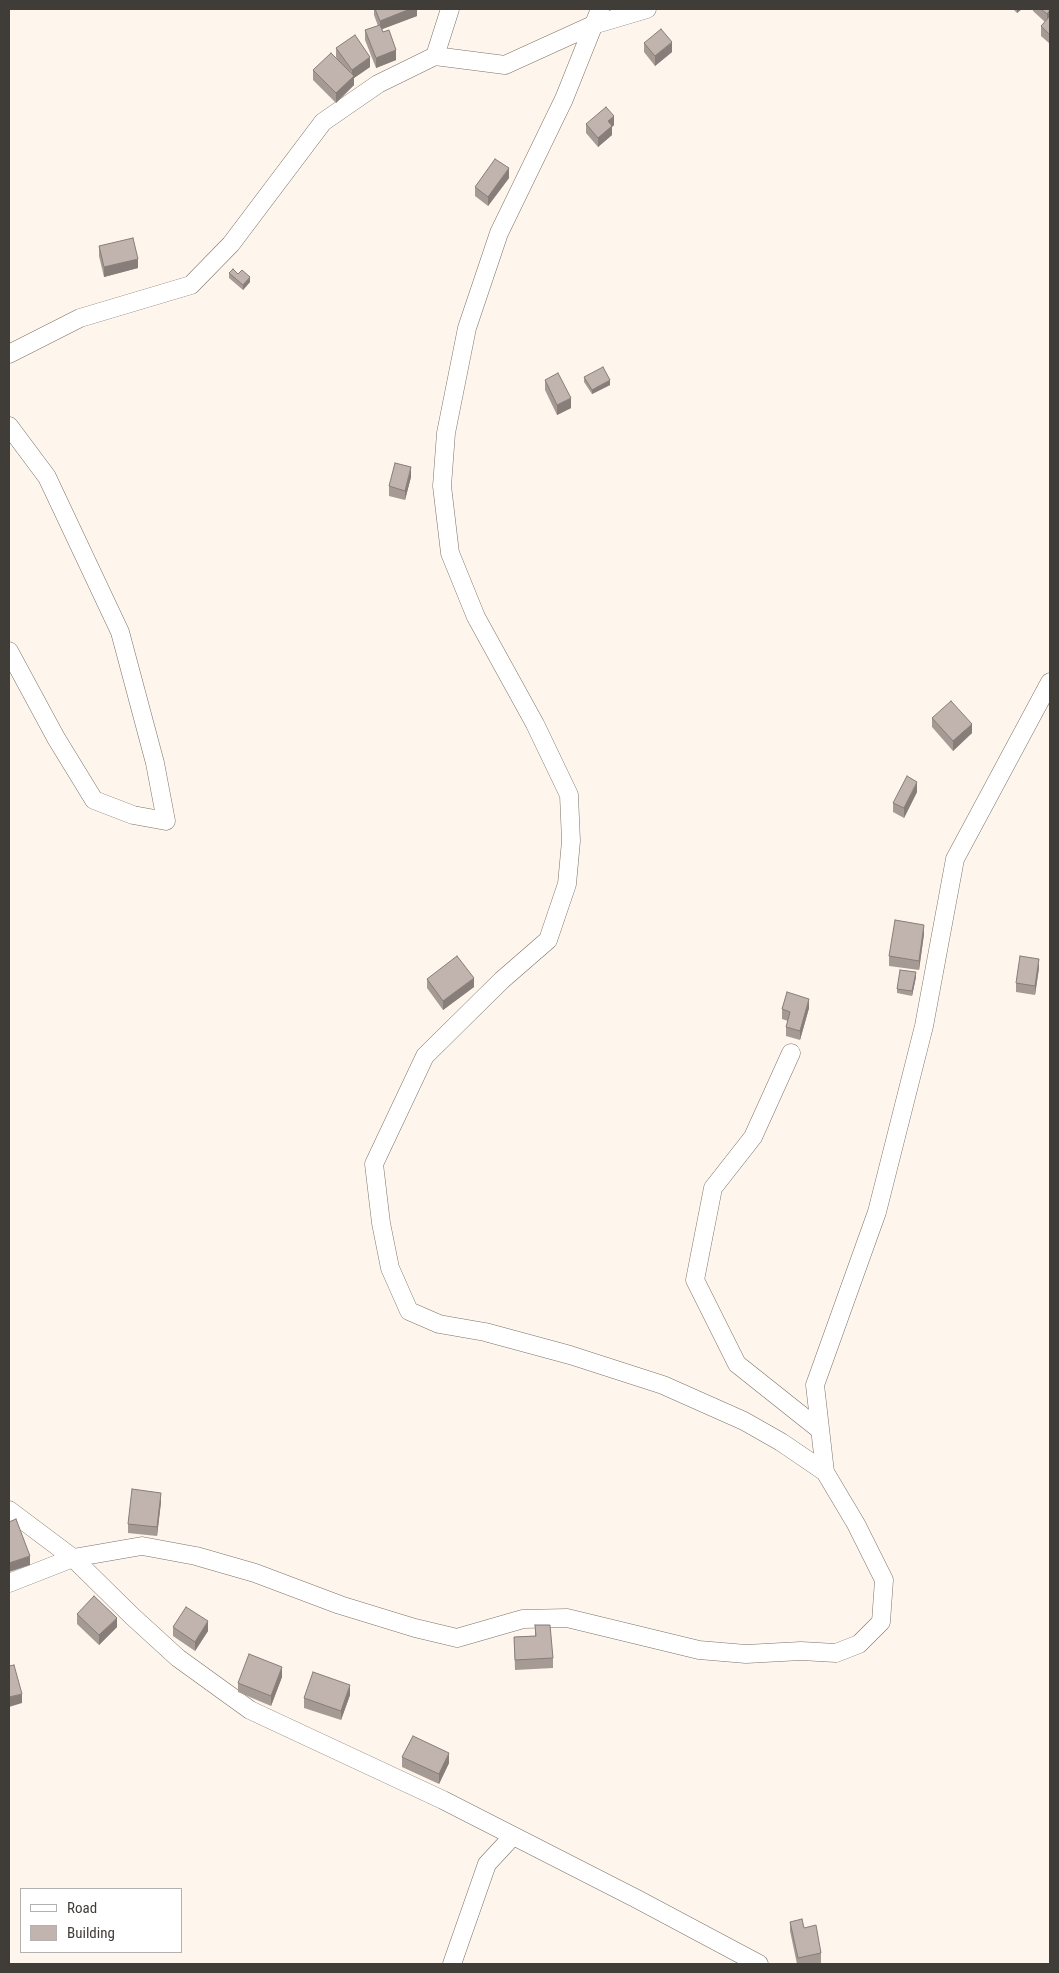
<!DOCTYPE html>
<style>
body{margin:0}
#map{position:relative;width:1059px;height:1973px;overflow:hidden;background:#fef5ed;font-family:"Roboto Condensed",sans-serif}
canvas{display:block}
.frame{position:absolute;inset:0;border:10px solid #403c38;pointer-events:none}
.legend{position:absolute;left:20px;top:1888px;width:162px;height:65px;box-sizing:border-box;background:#fff;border:1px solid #b3b1af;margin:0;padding:6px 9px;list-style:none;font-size:15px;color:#403c38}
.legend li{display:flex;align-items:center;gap:10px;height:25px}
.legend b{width:25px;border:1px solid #b3b1af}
</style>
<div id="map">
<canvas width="1059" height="1973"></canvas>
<div class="frame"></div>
<ul class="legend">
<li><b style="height:6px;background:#fff"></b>Road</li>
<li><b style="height:14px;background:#c1b3ad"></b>Building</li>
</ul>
</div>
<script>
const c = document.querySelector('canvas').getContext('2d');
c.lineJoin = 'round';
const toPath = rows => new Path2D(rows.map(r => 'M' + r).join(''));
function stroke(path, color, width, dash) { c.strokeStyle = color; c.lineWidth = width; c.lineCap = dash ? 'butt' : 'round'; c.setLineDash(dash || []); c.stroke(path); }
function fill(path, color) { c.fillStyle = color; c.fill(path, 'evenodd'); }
const minor = toPath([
 [435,56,450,9],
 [9,354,80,318,191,285,231,244,323,122,378,84,435,56,505,65,593,25,647,9],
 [9,426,47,477,120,632,155,763,166,821,133,815,94,800,56,738,9,651],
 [791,1053,753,1137,713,1188,695,1280,737,1364,820,1430],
 [825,1472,815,1385,877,1212,924,1026,955,859,1050,682],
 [9,1510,73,1558,132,1616,178,1658,250,1710,443,1800,637,1899,759,1964],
 [9,1583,73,1558,142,1546,196,1556,255,1573,340,1605,415,1628,457,1638,523,1619,567,1618,699,1650,746,1654,801,1651,836,1653,859,1644,881,1622,884,1580,856,1524,825,1472,781,1442,744,1421,663,1385,570,1355,485,1332,439,1324,409,1311,390,1268,381,1223,374,1164,425,1056,502,980,548,940,567,884,571,841,569,795,535,724,476,617,450,553,442,486,446,433,467,328,499,233,564,99,600,9],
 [452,1964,487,1864,513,1836]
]);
stroke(minor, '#7b7268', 19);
stroke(minor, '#fff', 18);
fill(toPath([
 [374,9,417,9,417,16,382,29,396,60,376,68,365,40,365,30,378,26,374,15],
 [1013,9,1022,9,1017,13],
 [1033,9,1050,9,1050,44,1041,36,1041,26,1045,22,1033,11],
 [644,43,672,52,655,66,644,52],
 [336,48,370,67,354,78,354,85,336,103,313,80,313,70,338,60,336,57],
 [586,124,614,125,612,127,612,135,598,147,586,133],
 [509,178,488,206,475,196,475,187],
 [99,246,138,268,104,277,99,256],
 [229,273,238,274,250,282,243,290,229,278],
 [584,377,610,385,592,394,584,382],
 [545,380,571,408,557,415,545,390],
 [411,477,405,500,389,496,389,486],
 [932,718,972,733,953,751,932,727],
 [917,792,904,818,893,812,893,803],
 [924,934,919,970,889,966,889,956],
 [1039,968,1035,995,1016,992,1016,983],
 [916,977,912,996,897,993,897,989],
 [427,979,474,987,443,1010,427,988],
 [809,1008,800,1040,786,1036,786,1027,788,1021,782,1019,782,1009],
 [161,1502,157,1536,128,1533,128,1524],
 [77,1614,117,1627,99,1645,77,1624],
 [535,1625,553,1658,553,1668,515,1670,514,1637,535,1636],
 [173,1627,208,1631,195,1651,173,1636],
 [282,1677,271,1706,238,1692,238,1683],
 [350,1695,341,1720,304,1708,304,1698],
 [402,1757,449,1763,439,1784,402,1767],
 [790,1922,804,1928,821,1953,821,1963,813,1964,797,1964,790,1931]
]), '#a69a95');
fill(toPath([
 [410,9,417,9,417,16,380,30,380,21],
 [1017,9,1022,9,1017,13],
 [1050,10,1050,20,1047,23,1047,14],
 [672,42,672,52,655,66,655,56],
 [396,50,396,60,376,68,376,58],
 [370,57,370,67,354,78,354,85,336,103,336,93,352,78,352,70],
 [614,116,614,125,612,127,612,135,598,147,598,138,608,121],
 [509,168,509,178,488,206,488,197],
 [138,259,138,268,104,277,104,267],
 [250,277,250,282,243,290,243,285],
 [610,380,610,385,592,394,592,390],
 [571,398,571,408,557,415,557,405],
 [411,467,411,477,405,500,405,491],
 [972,724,972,733,953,751,953,741],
 [917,782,917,792,904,818,904,808],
 [924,925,924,934,919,970,919,961],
 [1039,959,1039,968,1035,995,1035,986],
 [916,972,916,977,912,996,912,991],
 [474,978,474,987,443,1010,443,1001],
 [809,999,809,1008,800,1040,800,1031],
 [161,1493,161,1502,157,1536,157,1527],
 [30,1556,30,1565,9,1572,9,1563],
 [117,1618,117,1627,99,1645,99,1635],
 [208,1621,208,1631,195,1651,195,1642],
 [282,1667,282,1677,271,1706,271,1696],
 [350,1685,350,1695,341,1720,341,1711],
 [22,1694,22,1703,9,1707,9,1697],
 [449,1753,449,1763,439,1784,439,1774]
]), '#877d79');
const building = toPath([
 [375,9,410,9,380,21,375,9],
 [1041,9,1050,9,1050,10,1047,14,1041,9],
 [1050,16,1050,35,1041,26,1050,16],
 [380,25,383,32,389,30,396,50,376,58,365,30,380,25],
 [661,29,672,42,655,56,644,43,661,29],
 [355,35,370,57,352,70,336,48,355,35],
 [331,53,354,76,336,93,313,70,331,53],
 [606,107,614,116,608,121,612,126,598,138,586,124,606,107],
 [495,159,509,168,488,197,475,187,495,159],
 [133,238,138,259,104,267,99,246,133,238],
 [233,269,238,274,242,270,250,277,243,285,229,273,233,269],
 [603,367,610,380,592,390,584,377,603,367],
 [558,373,571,398,557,405,545,380,558,373],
 [395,463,411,467,405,491,389,486,395,463],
 [951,701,972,724,953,741,932,718,951,701],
 [907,776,917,782,904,808,893,803,907,776],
 [895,920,924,925,919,961,889,956,895,920],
 [457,956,474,978,443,1001,427,979,457,956],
 [1020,956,1039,959,1035,986,1016,983,1020,956],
 [900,970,916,972,912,991,897,989,900,970],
 [787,992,809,999,800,1031,786,1027,790,1012,782,1009,787,992],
 [132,1489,161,1493,157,1527,128,1524,132,1489],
 [16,1519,30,1556,9,1563,9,1522,16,1519],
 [94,1596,117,1618,99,1635,77,1614,94,1596],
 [186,1607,208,1621,195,1642,173,1627,186,1607],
 [535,1625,550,1625,553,1658,515,1660,514,1637,536,1636,535,1625],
 [249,1654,282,1667,271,1696,238,1683,249,1654],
 [14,1665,22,1694,9,1697,9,1666,14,1665],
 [313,1672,350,1685,341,1711,304,1698,313,1672],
 [413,1736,449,1753,439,1774,402,1757,413,1736],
 [802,1919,804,1928,816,1925,821,1953,798,1958,790,1922,802,1919]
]);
fill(building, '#c1b3ad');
stroke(building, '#877d79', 1);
</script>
